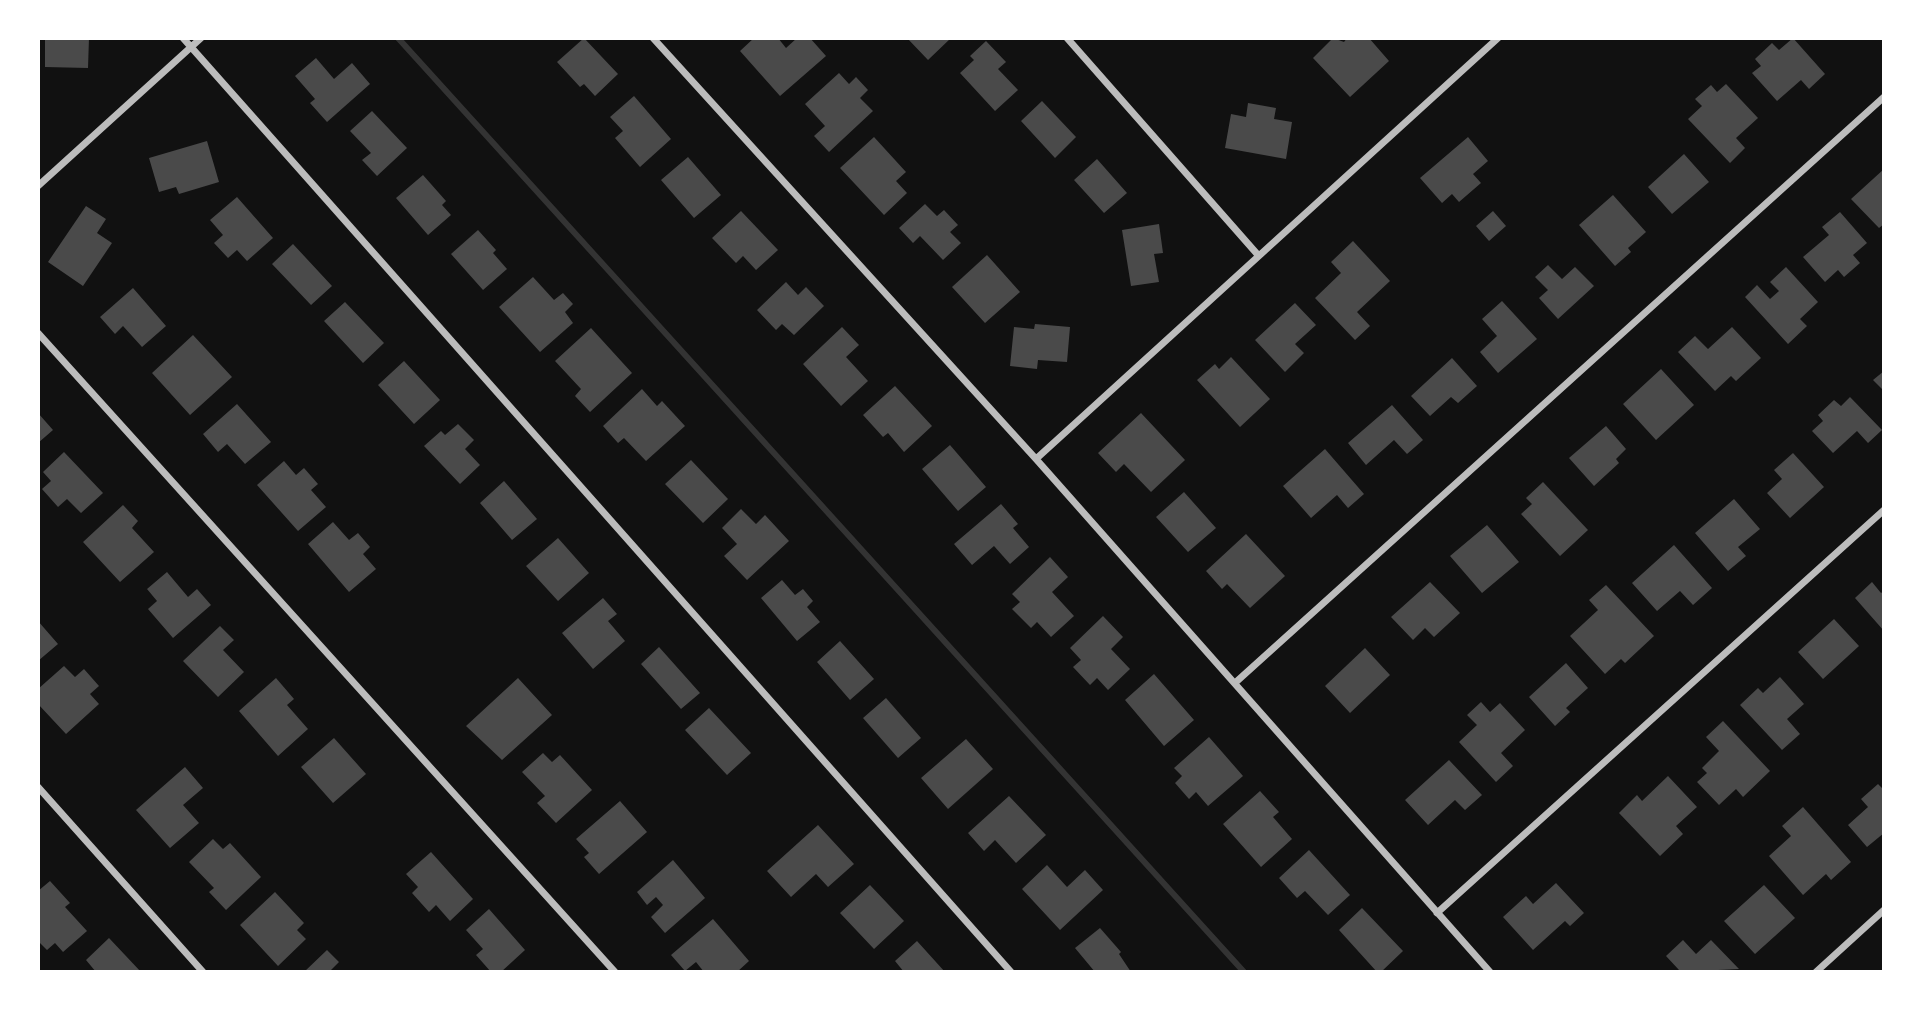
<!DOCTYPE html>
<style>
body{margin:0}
#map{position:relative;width:1922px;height:1010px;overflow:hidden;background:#111;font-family:Mulish,sans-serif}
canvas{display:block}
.frame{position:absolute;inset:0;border:40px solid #fff;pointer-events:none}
</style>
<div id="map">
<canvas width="1922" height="1010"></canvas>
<div class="frame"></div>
</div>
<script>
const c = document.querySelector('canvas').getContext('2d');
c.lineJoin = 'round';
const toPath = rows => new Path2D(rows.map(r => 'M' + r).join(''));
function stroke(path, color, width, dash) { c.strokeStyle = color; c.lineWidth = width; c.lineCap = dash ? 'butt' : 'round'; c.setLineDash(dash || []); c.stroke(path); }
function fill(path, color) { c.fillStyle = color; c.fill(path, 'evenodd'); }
stroke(toPath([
 [398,38,1244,972]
]), '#333', 6);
fill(toPath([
 [45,38,89,38,88,68,45,67],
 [584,38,618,74,595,96,584,84,580,87,557,62],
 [754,38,778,38,786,48,797,38,810,38,826,56,780,96,740,51],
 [907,38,951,38,928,60],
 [1333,38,1344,42,1347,38,1369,38,1389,61,1350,97,1313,58],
 [1793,38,1825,74,1809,89,1801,80,1777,101,1752,73,1761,66,1755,59,1772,43,1779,50],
 [986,41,1006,62,998,69,1018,90,995,111,960,73,974,60,970,56],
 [316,58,334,79,352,63,370,84,327,122,310,103,315,99,295,76],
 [839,73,849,84,856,77,868,90,860,98,873,111,829,152,814,136,825,126,805,104],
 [1726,84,1758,118,1736,138,1745,148,1730,163,1688,119,1702,106,1695,99,1711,85,1717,92],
 [634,96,671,139,640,167,615,138,623,131,610,117],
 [1042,101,1076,137,1055,158,1021,121],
 [1248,103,1276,108,1274,119,1292,122,1286,159,1225,148,1231,114,1246,117],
 [372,111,407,148,377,176,362,160,371,153,350,131],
 [874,137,906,172,896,181,907,193,884,215,840,168],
 [1468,137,1488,161,1473,174,1481,183,1459,202,1452,194,1442,203,1420,178],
 [207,141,219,182,179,194,176,187,159,192,149,158],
 [1684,154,1709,182,1672,214,1648,187],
 [688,157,721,195,694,218,661,180],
 [1097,159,1127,193,1104,213,1074,180],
 [1884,169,1884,224,1879,228,1851,199],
 [423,175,446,201,442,205,451,215,428,235,396,198],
 [1613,195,1646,232,1628,248,1631,252,1615,266,1579,225],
 [237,197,273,238,247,261,237,250,228,258,214,243,223,235,210,220],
 [925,204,937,216,944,210,958,225,950,232,961,243,943,260,920,236,913,243,899,228],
 [86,206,106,219,97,233,112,243,83,286,48,262],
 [741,211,778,250,756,270,743,256,736,263,712,238],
 [1493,211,1506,226,1489,241,1476,226],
 [1840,212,1867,243,1853,255,1860,263,1844,277,1838,270,1825,282,1803,257,1829,235,1822,227],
 [1159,224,1163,253,1154,254,1159,282,1131,286,1122,230],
 [478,230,496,250,493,253,507,269,483,290,451,254],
 [1353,241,1390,281,1357,312,1370,326,1355,340,1315,298,1341,273,1331,262],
 [293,244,332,286,311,305,272,264],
 [987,255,1020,292,985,323,952,287],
 [1548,265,1562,279,1575,267,1594,286,1558,319,1539,298,1548,290,1535,277],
 [1786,267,1818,302,1800,319,1807,326,1788,344,1745,297,1757,285,1770,299,1779,291,1770,282],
 [533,277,554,300,563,293,573,304,565,312,573,323,540,352,499,307],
 [786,282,798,295,806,287,824,306,794,335,782,324,776,330,757,310],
 [133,288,166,326,142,347,123,326,115,334,100,317],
 [1502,301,1537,339,1498,373,1480,352,1497,336,1482,319],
 [345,302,384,343,363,363,324,321],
 [1295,303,1316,325,1295,344,1304,353,1285,372,1255,340],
 [1035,324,1070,327,1067,362,1038,360,1037,369,1010,366,1014,327,1034,329],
 [842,327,859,345,846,357,868,381,841,406,803,364],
 [1732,327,1761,358,1736,381,1731,376,1715,391,1678,352,1695,336,1708,349],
 [591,328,632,373,590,412,575,396,581,389,555,361],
 [193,335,232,377,190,415,152,373],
 [1231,357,1270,399,1240,427,1197,380,1215,364,1219,369],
 [1452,358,1477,386,1458,403,1451,397,1430,416,1411,396],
 [404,361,440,400,414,424,378,385],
 [1661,369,1694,405,1656,440,1623,404],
 [1884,371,1884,391,1873,380],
 [895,386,932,426,904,452,888,433,883,437,863,415],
 [642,389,657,406,662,401,685,426,646,461,624,438,618,443,603,426],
 [1850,397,1882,430,1868,443,1857,431,1833,453,1812,431,1823,421,1818,415,1834,400,1841,406],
 [237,404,271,442,245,464,227,444,218,452,203,434],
 [1392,405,1423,440,1407,454,1394,440,1366,465,1348,443],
 [38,413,53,430,38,443],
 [1141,413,1185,460,1151,492,1124,464,1116,472,1098,453],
 [458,424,474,440,465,449,480,465,460,484,424,446,441,431,445,435],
 [1606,426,1626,449,1616,459,1619,463,1594,486,1569,458],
 [950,445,986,487,958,511,922,469],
 [1325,449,1364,494,1348,508,1337,495,1311,518,1283,486],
 [64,452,103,493,81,513,67,499,58,507,42,489,51,481,43,472],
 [1793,453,1824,487,1790,518,1767,493,1782,479,1774,470],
 [691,460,728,499,703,523,665,484],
 [284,461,296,475,304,468,318,484,311,490,326,507,298,531,257,485],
 [504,481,537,519,512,540,480,503],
 [1543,482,1588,530,1560,556,1521,514,1532,504,1526,498],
 [1184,492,1216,528,1188,552,1156,517],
 [1734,499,1760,529,1738,547,1746,556,1728,571,1695,533],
 [1001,504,1018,524,1013,528,1029,547,1010,564,994,546,972,565,954,544],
 [123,505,138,521,132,528,154,552,120,582,83,542],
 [741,509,756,524,765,515,789,541,747,580,724,556,737,544,722,528],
 [333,522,349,540,358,533,370,547,363,554,376,569,349,592,308,544],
 [1487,525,1519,562,1482,593,1450,556],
 [1246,534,1285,576,1250,608,1227,584,1222,589,1206,571],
 [558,538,589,573,558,601,526,566],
 [1674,545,1712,588,1693,605,1680,591,1657,611,1632,583],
 [1050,557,1068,577,1052,592,1074,616,1051,637,1037,622,1031,628,1012,609,1020,602,1012,594],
 [167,572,188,597,197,589,211,605,173,638,148,609,157,601,147,589],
 [782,580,795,595,803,589,813,601,807,607,820,622,797,641,761,598],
 [1430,582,1460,613,1434,637,1425,628,1413,640,1391,617],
 [1872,582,1881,593,1884,591,1884,631,1855,598],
 [1606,585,1654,636,1625,663,1621,659,1605,674,1570,636,1598,610,1589,600],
 [603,598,617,614,608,621,625,641,593,669,562,633],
 [1103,616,1123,637,1111,649,1130,669,1108,690,1097,678,1090,685,1073,667,1081,660,1070,648],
 [1834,619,1859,646,1823,679,1798,652],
 [38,621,58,644,38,661],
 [220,626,234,640,223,650,244,672,218,697,183,661],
 [840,641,874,679,850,700,817,662],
 [659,647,700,693,681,709,641,664],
 [1365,648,1390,675,1350,713,1325,686],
 [1566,663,1588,688,1566,708,1570,712,1555,726,1529,697],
 [64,666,75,677,84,669,99,686,90,694,99,704,66,734,38,704,38,689],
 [1154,674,1194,720,1164,746,1125,700],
 [1780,677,1804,704,1787,719,1800,734,1782,750,1740,705,1758,688,1763,693],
 [276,678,294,699,287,705,308,729,278,756,239,711],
 [518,678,552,715,502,760,466,726],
 [886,698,921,738,898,758,863,718],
 [1481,702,1490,712,1500,703,1525,730,1501,753,1513,766,1496,782,1459,742,1477,725,1467,715],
 [709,708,751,753,727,775,685,730],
 [1723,721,1770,771,1743,797,1736,789,1719,805,1697,782,1707,773,1702,768,1719,751,1706,737],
 [1209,737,1243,776,1208,806,1196,792,1189,799,1175,783,1182,776,1174,768],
 [334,738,366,774,333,803,301,767],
 [966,739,993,769,948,809,921,778],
 [543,753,552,762,560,755,592,790,556,823,537,803,545,796,522,772],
 [1449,760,1482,795,1465,810,1455,800,1428,825,1405,800],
 [185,767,203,788,183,805,199,823,170,848,136,810],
 [1668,776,1697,807,1676,826,1683,834,1660,856,1619,813,1637,795,1642,801],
 [1878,784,1884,790,1884,833,1867,847,1848,825,1868,807,1861,799],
 [1260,791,1279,812,1273,817,1292,839,1261,867,1223,824],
 [1009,796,1046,835,1016,863,995,840,984,851,968,833],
 [620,801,647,832,599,874,584,857,589,853,576,839],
 [1803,807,1851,862,1831,880,1826,874,1803,895,1769,856,1791,836,1782,826],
 [818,825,854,864,828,887,816,874,791,897,767,871],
 [213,839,223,849,230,843,261,877,226,910,209,892,214,888,189,862],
 [1309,850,1350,895,1328,915,1305,891,1297,898,1279,878],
 [431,852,473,899,450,921,436,905,429,912,412,893,418,887,406,874],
 [673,860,705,898,665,933,651,917,663,905,656,897,647,905,637,892],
 [1047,865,1067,887,1085,870,1103,890,1060,930,1022,889],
 [50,881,70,903,65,907,87,931,63,952,55,943,47,950,38,941,38,891],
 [1556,883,1584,913,1570,926,1565,921,1533,950,1503,917,1526,896,1533,904],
 [870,885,904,921,874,949,840,913],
 [1764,885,1795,918,1755,954,1724,921],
 [275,892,304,923,297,930,306,939,278,966,240,925],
 [1362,908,1403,951,1381,972,1377,972,1339,930],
 [489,909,525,950,501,972,491,972,476,955,483,949,466,930],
 [713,919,749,961,737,972,704,972,696,962,685,971,671,955],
 [1100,928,1121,952,1119,954,1131,972,1095,972,1075,948],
 [109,938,141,972,96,972,86,960],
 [1683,940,1696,954,1711,940,1739,969,1677,972,1679,970,1666,956],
 [917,941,945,972,904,972,895,961],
 [327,950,339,962,329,972,304,972]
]), '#4a4a4a');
stroke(toPath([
 [183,38,1011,972],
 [653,38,1036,459,1490,972],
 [1067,38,1258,255],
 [38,186,201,38],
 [38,333,615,972],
 [1036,459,1498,38],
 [1236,682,1884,97],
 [38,787,203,972],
 [1437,913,1884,510],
 [1816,972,1884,910]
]), '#bcbcbc', 7);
</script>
